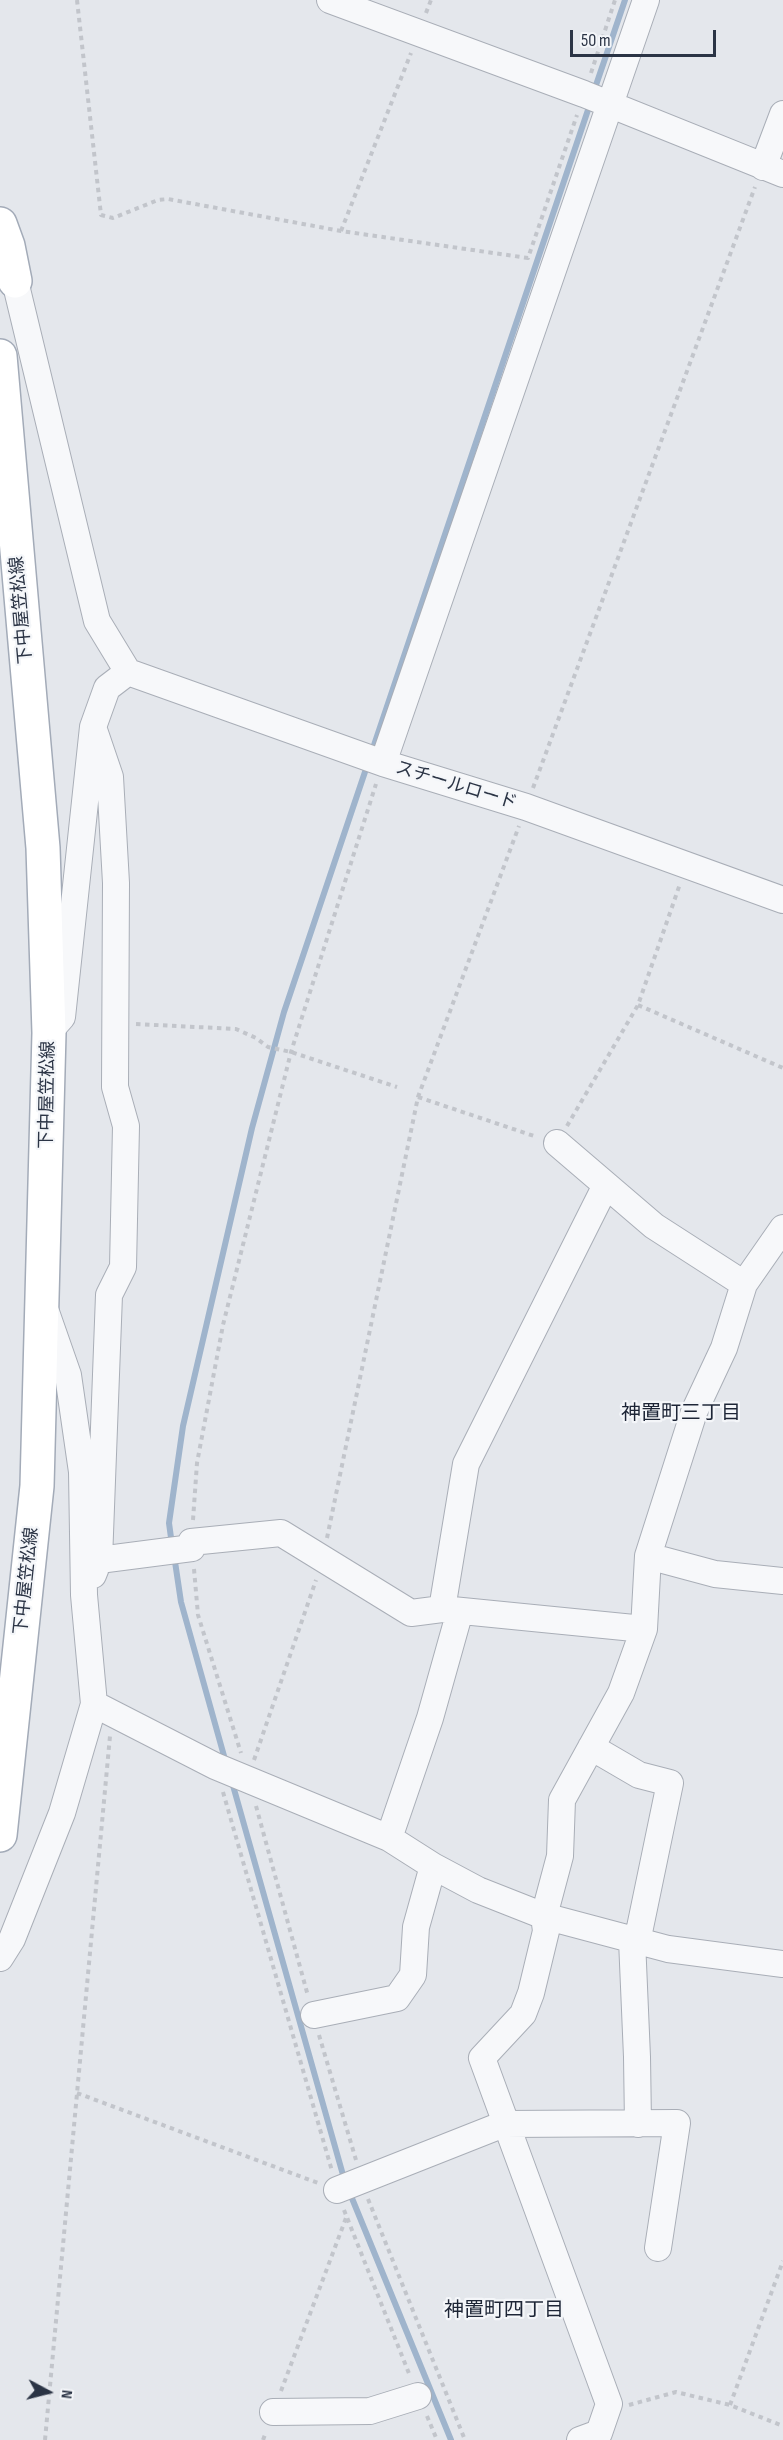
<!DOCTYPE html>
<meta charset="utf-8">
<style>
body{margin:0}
#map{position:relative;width:783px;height:2440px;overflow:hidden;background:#e4e7ec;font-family:"Sofia Sans Condensed",sans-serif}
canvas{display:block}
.north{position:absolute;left:18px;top:2362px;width:60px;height:60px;-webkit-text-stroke:4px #f4f6f9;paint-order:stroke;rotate:97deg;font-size:16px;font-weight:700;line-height:24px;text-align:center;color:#2b3445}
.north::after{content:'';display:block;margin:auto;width:21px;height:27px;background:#2b3445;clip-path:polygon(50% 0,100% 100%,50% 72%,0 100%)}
.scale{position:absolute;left:570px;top:30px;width:146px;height:27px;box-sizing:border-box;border:3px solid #2b3445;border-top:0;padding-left:8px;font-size:18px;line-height:21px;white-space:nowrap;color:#2b3445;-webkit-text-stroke:4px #f4f6f9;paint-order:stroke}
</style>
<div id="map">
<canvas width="783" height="2440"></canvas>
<div class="north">N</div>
<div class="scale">50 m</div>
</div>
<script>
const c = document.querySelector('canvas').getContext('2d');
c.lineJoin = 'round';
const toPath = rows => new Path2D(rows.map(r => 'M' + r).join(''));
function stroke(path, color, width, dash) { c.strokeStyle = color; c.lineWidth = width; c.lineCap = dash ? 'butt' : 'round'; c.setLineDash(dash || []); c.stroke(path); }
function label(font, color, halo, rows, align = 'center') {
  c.font = font + ' "Sofia Sans Condensed","Noto Sans JP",sans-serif'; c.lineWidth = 4.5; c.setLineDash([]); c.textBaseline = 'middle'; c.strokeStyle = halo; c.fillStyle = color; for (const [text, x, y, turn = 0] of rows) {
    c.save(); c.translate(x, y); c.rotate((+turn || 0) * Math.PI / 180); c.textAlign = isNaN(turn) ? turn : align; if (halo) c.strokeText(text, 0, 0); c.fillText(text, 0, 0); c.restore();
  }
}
stroke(toPath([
 [594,91,625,0],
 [371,754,590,104],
 [172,1545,169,1523,183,1426,252,1128,284,1012,368,763],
 [174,1555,181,1602,226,1763],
 [232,1782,345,2182],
 [349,2191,451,2440]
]), '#9fb4cc', 6);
const minor = toPath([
 [330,0,584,94,783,174],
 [763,167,783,114],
 [15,281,97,621,128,672],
 [128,672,383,763,526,807,783,900],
 [93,727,110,777,116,883,115,1087,126,1126,123,1267,109,1295,99,1560],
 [383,763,646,0],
 [54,1026,62,1017,93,727,107,688,128,672],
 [557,1143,654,1226,744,1284],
 [606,1185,466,1464,442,1609,644,1629],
 [191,1542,281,1533,411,1613,442,1609],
 [648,1556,715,1574,783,1581],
 [93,1575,99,1560,192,1548],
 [94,1704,215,1766,389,1838,433,1866,478,1890,544,1916,668,1949,783,1964],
 [591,1747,639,1775,670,1783,637,1942],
 [389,1838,430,1718,460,1611],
 [632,1940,637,2057,638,2124],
 [0,1958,12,1939,62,1813,94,1704,84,1595,82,1472,68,1375,46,1312],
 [314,2015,397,1998,413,1975,416,1927,433,1866],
 [337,2190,504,2124,677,2123,658,2248],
 [273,2412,370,2411,418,2396],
 [580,2440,599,2433,609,2404,482,2058,523,2014,531,1993,546,1931,544,1916,560,1856,562,1800,621,1693,644,1629,648,1556,694,1412,724,1348,744,1284,783,1228]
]);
const major = toPath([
 [0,224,8,246,15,281],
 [0,356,43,848,49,1033,37,1486,0,1835]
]);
stroke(minor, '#a9aeb7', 28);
stroke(major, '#a3abb8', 36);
stroke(toPath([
 [77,0,101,215,113,218,158,200,168,199,341,231,528,258,577,115],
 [426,13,431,0],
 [591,73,615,0],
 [341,231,411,53],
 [533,788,755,187],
 [638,1005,783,1068],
 [136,1024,236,1029,256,1038,268,1047,291,1052,397,1087],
 [418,1097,537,1137],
 [567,1126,638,1005,680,884],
 [193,1520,197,1463,223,1325,291,1052,376,784],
 [327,1538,418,1097,519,826],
 [194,1569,198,1615,241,1753],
 [254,1760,316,1580],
 [223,1792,332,2171],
 [256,1806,308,1996],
 [319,2035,356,2160],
 [77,2093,318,2183],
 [368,2199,465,2440],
 [344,2210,410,2376],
 [281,2391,346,2218],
 [629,2405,676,2392,730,2405,783,2426],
 [730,2405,783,2261],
 [427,2416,437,2440],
 [45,2440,110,1736],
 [263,2440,266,2432]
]), '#c2c5cb', 4, [4.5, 4.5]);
stroke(minor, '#f7f8fa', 26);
stroke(major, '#fff', 33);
label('18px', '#2b3445', '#f4f6f9', [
 ["下中屋笠松線",22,610,-95],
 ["スチールロード",456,786,17],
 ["下中屋笠松線",48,1095,-89],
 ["下中屋笠松線",27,1581,-84]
]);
label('20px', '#1d2536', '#f4f6f9', [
 ["神置町三丁目",681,1414],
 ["神置町四丁目",504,2311]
]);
</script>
